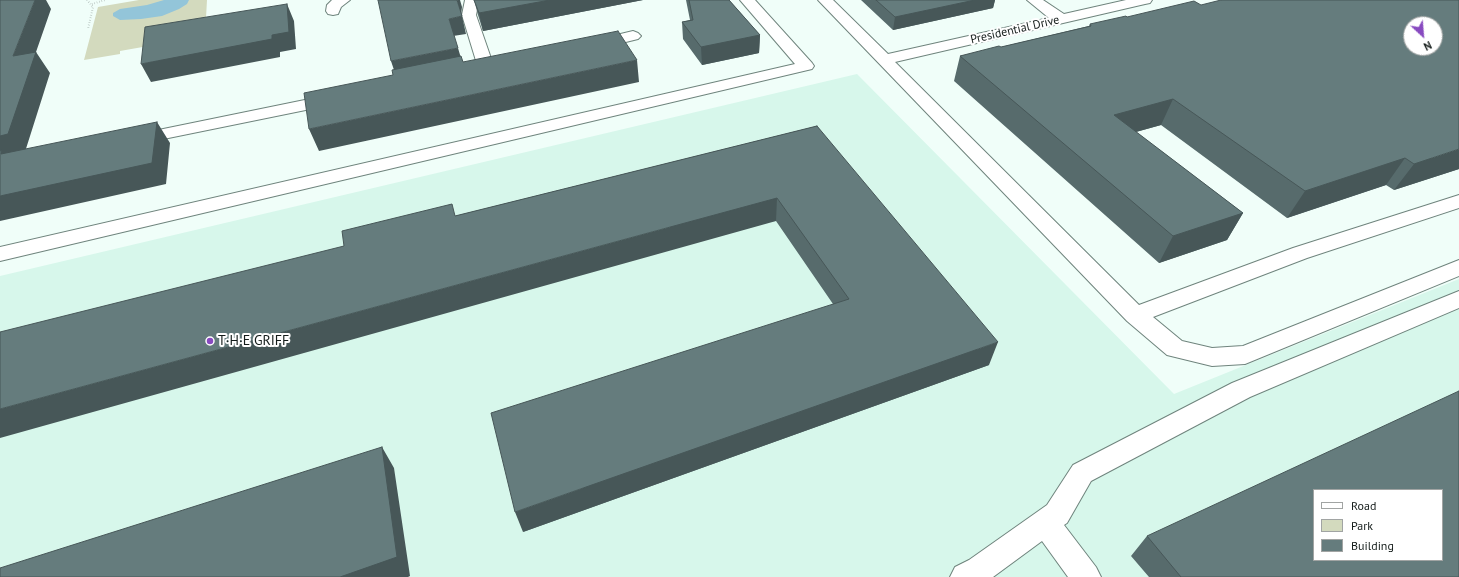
<!DOCTYPE html>
<meta charset="utf-8">
<style>
body{margin:0}
#map{position:relative;width:1459px;height:577px;overflow:hidden;background:#f0fef9;font-family:"PT Sans",sans-serif}
canvas{display:block}
.legend{position:absolute;left:1313px;top:489px;width:130px;height:72px;box-sizing:border-box;background:#fff;border:1px solid #a1a4a3;margin:0;padding:5px 7px;list-style:none;font-size:12px;color:#141c1a}
.legend li{display:flex;align-items:center;gap:8px;height:20px}
.legend b{width:20px;border:1px solid #a1a4a3}
.north{position:absolute;left:1403px;top:16px;width:40px;height:40px;box-sizing:border-box;background:#fff;border:1px solid #a1a4a3;border-radius:50%;rotate:154deg;font-size:11px;font-weight:700;line-height:16px;text-align:center;color:#141c1a}
.north::after{content:'';display:block;margin:auto;width:14px;height:18px;background:#884ac0;clip-path:polygon(50% 0,100% 100%,50% 72%,0 100%)}
</style>
<div id="map">
<canvas width="1459" height="577"></canvas>
<ul class="legend">
<li><b style="height:5px;background:#fff"></b>Road</li>
<li><b style="height:11px;background:#d3dabe"></b>Park</li>
<li><b style="height:11px;background:#657c7d"></b>Building</li>
</ul>
<div class="north">N</div>
</div>
<script>
const c = document.querySelector('canvas').getContext('2d');
c.lineJoin = 'round';
function fill(path, color) { c.fillStyle = color; c.fill(path, 'evenodd'); }
const toPath = rows => new Path2D(rows.map(r => 'M' + r).join(''));
function stroke(path, color, width, dash) { c.strokeStyle = color; c.lineWidth = width; c.lineCap = dash ? 'butt' : 'round'; c.setLineDash(dash || []); c.stroke(path); }
function label(font, color, halo, rows, align = 'center') {
  c.font = font + ' "PT Sans",sans-serif'; c.lineWidth = 4; c.setLineDash([]); c.textBaseline = 'middle'; c.strokeStyle = halo; c.fillStyle = color; for (const [text, x, y, turn = 0] of rows) {
    c.save(); c.translate(x, y); c.rotate((+turn || 0) * Math.PI / 180); c.textAlign = isNaN(turn) ? turn : align; if (halo) c.strokeText(text, 0, 0); c.fillText(text, 0, 0); c.restore();
  }
}
fill(toPath([
 [857,74,1174,394,1459,279,1459,577,0,577,0,276],
 [1314,490,1442,490,1442,560,1314,560]
]), '#d7f7eb');
fill(toPath([
 [139,0,207,0,205,36,120,51,120,54,84,60,98,7]
]), '#d3dabe');
fill(toPath([
 [164,0,189,0,187,4,179,9,162,16,141,19,120,20,113,16,113,13,120,9,147,5]
]), '#93c5d9');
const minor = toPath([
 [332,0,350,0,341,7,338,14,333,15,328,14,326,11,327,5,332,0],
 [465,0,479,0,476,15,494,67,492,70,467,76,461,74,459,71,461,68,477,64,462,15,465,0],
 [740,0,755,0,812,63,814,66,812,69,0,261,0,247,795,64,740,0],
 [818,0,833,0,888,54,1049,18,1027,0,1043,0,1064,14,1126,0,1152,0,1150,3,1145,4,895,62,1139,305,1293,248,1459,195,1459,208,1307,258,1153,317,1182,341,1212,348,1243,346,1459,260,1459,276,1245,364,1212,366,1167,355,1127,321,818,0],
 [633,31,638,33,641,36,638,39,593,50,587,48,585,45,587,42,633,31],
 [334,94,340,95,343,99,340,103,134,145,128,144,125,140,128,136,134,135,334,94],
 [1459,291,1459,308,1250,397,1091,481,1067,523,1064,525,1096,567,1101,577,1068,577,1042,541,993,577,950,577,955,567,969,560,1047,505,1073,465,1232,383,1459,291]
]);
stroke(minor, '#6f847d', 2);
stroke(toPath([
 [87,0,93,7,88,29],
 [92,4,105,0]
]), '#a7b3af', 2, [0.5, 2]);
fill(minor, '#fff');
fill(toPath([
 [474,0,643,0,483,31,478,15],
 [686,0,729,0,760,35,759,53,702,65,683,39,682,22,690,20],
 [861,0,995,0,993,8,893,30],
 [1090,24,1459,169,1394,190,1386,185,1287,218,1161,125,1136,132,1243,213,1227,240,1159,263,954,81,960,56,1001,47,1089,26],
 [817,126,989,365,523,532,833,304,776,221,344,246,455,216],
 [1147,536,1459,577,1149,577,1131,556]
]), '#576b6c');
fill(toPath([
 [35,0,46,0,51,9,36,52,50,73,24,155,0,161,0,136,13,56],
 [457,0,460,0,462,7,461,15],
 [550,0,643,0,483,31,479,13],
 [975,0,995,0,993,8,893,30,895,17],
 [287,4,294,21,296,49,280,52,280,57,151,82,141,64,272,35],
 [462,16,466,34,453,36,449,19],
 [760,35,759,53,702,65,701,47],
 [458,48,463,65,397,79,391,61],
 [637,60,639,82,319,151,309,129],
 [1173,99,1161,125,1103,141,1114,115],
 [157,122,170,143,166,184,0,221,0,196],
 [1459,149,1459,169,1394,190,1414,164],
 [1405,158,1386,185,1287,218,1305,191],
 [777,198,776,221,0,438,0,409],
 [1243,213,1227,240,1159,263,1173,236],
 [998,342,989,365,523,532,515,512],
 [382,447,394,468,410,576,408,577,340,577]
]), '#475758');
const building = toPath([
 [0,0,35,0,13,56,36,52,8,134,0,136,0,0],
 [378,0,457,0,462,16,449,19,458,48,391,61,378,0],
 [474,0,550,0,479,13,474,0],
 [689,0,729,0,760,35,701,47,682,22,693,20,689,0],
 [876,0,975,0,895,17,876,0],
 [1221,0,1459,0,1459,149,1414,164,1405,158,1305,191,1173,99,1114,115,1243,213,1173,236,960,56,999,46,1001,47,1091,26,1090,24,1126,16,1127,17,1194,1,1201,5,1221,0],
 [1411,24,1435,24,1435,48,1411,48,1411,24],
 [287,4,289,32,272,35,272,39,141,64,145,27,287,4],
 [618,31,637,60,309,129,304,93,393,75,392,70,461,56,463,62,618,31],
 [157,122,152,163,0,196,0,151,2,150,1,154,157,122],
 [817,126,998,342,515,512,491,413,849,299,777,198,0,409,0,332,344,246,342,231,452,204,455,216,817,126],
 [1459,391,1459,577,1181,577,1147,536,1459,391],
 [1314,490,1442,490,1442,560,1314,560,1314,490],
 [382,447,397,557,340,577,0,577,0,568,382,447]
]);
fill(building, '#657c7d');
stroke(building, '#475758', 1);
for (const [x, y, r, color] of [
 [210,341,4,"#884ac0"]
]) { const dot = new Path2D(); dot.arc(x, y, r, 0, 2 * Math.PI); c.fillStyle = color; c.fill(dot); stroke(dot, '#fff', 1.5); }
label('12px', '#141c1a', '#fff', [
 ["Presidential Drive",1015,30,-13]
]);
label('14px', '#141c1a', '#fff', [
 ["T·H·E GRIFF",218,341]
], 'left');
</script>
